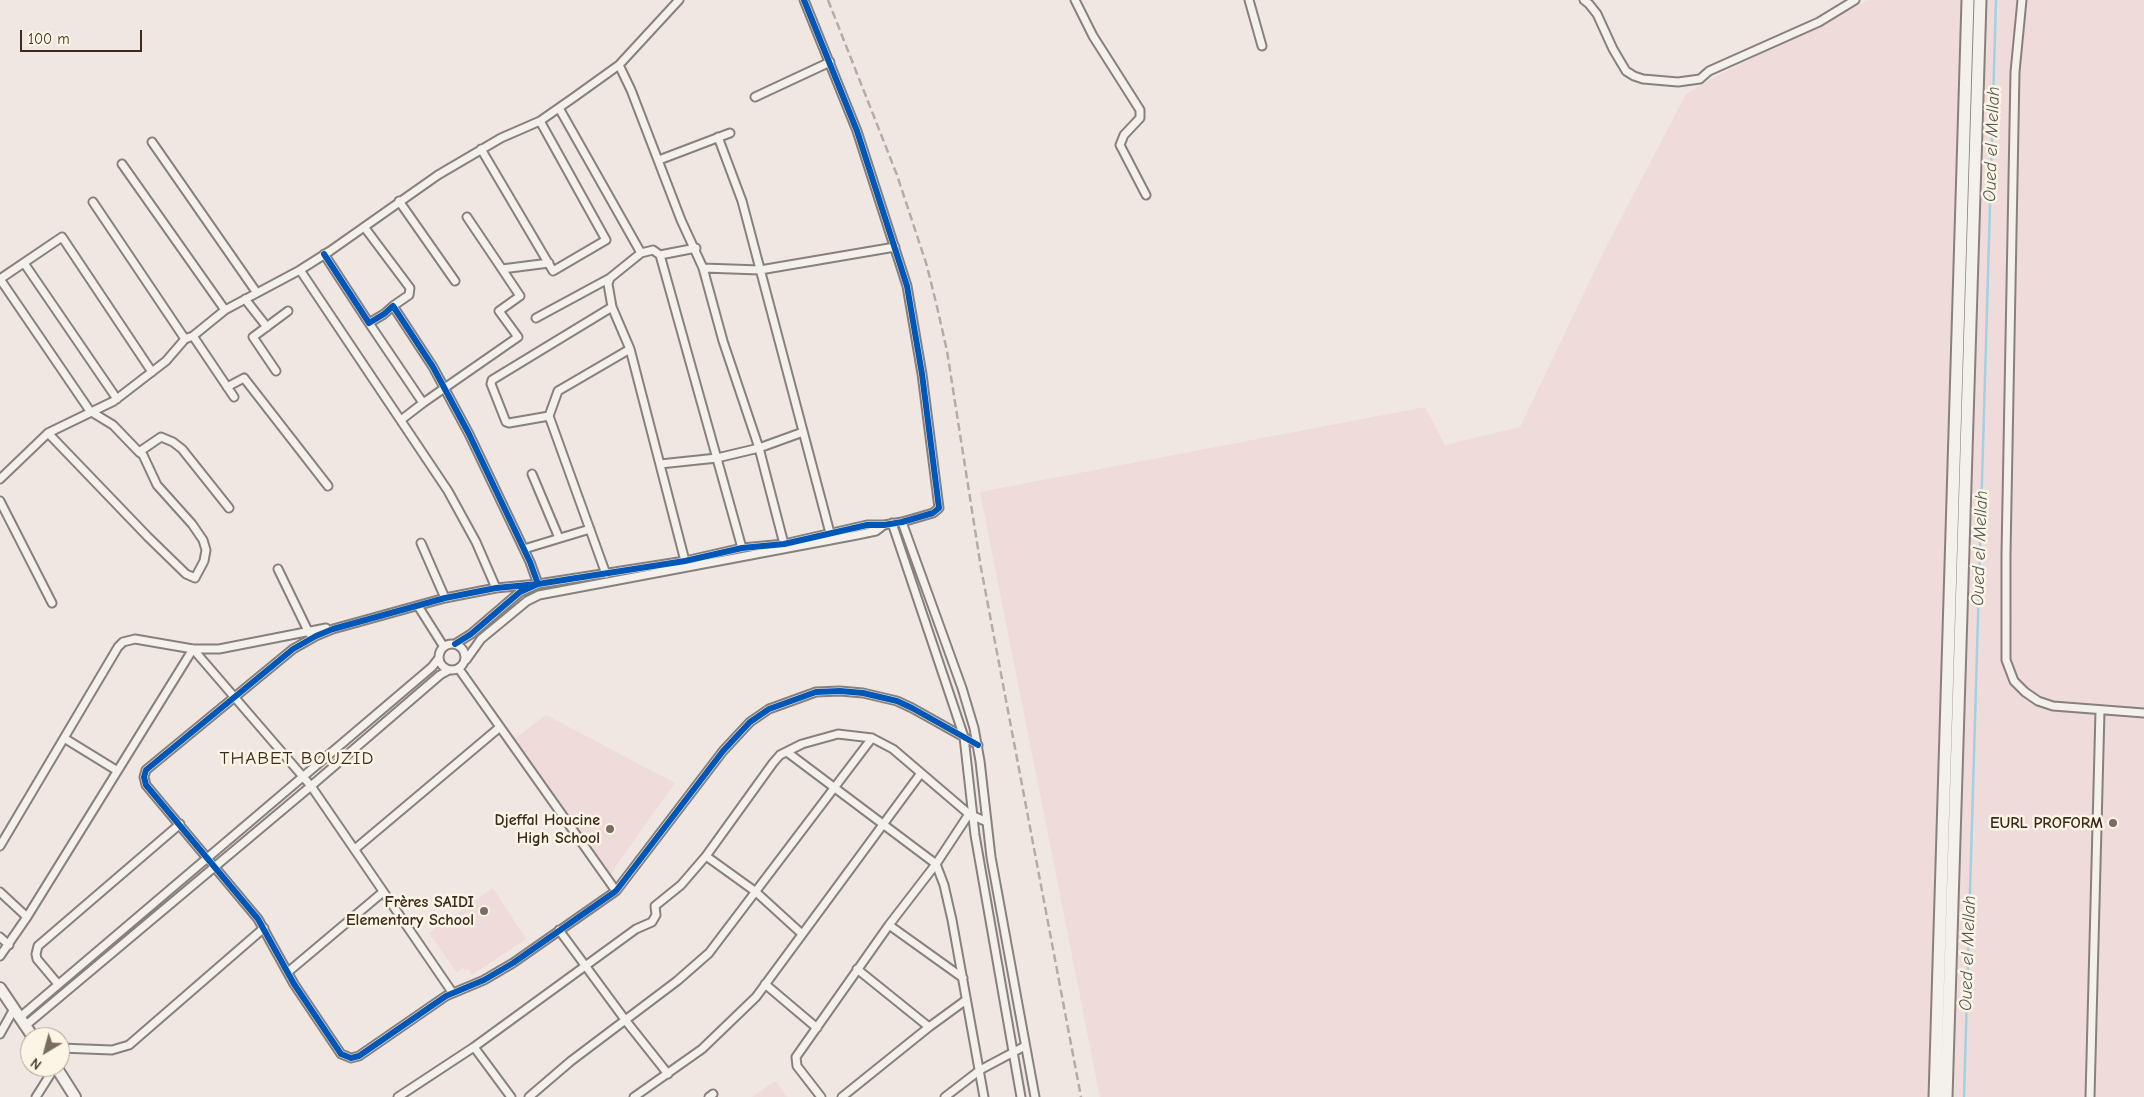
<!DOCTYPE html>
<meta charset="utf-8">
<style>
body{margin:0}
#map{position:relative;width:2144px;height:1097px;overflow:hidden;background:#f0e7e3;font-family:"Comic Neue",sans-serif}
canvas{display:block}
.north{position:absolute;left:20px;top:1027px;width:50px;height:50px;box-sizing:border-box;background:#fcf5e5;border:1px solid #afa495;border-radius:50%;rotate:217deg;font-size:14px;font-weight:700;line-height:20px;text-align:center;color:#3b2a1e}
.north::after{content:'';display:block;margin:auto;width:18px;height:22px;background:#7a6c63;clip-path:polygon(50% 0,100% 100%,50% 72%,0 100%)}
.scale{position:absolute;left:20px;top:30px;width:122px;height:22px;box-sizing:border-box;border:2px solid #3b2a1e;border-top:0;padding-left:6px;font-size:15px;line-height:18px;white-space:nowrap;color:#3b2a1e;-webkit-text-stroke:4px #fcf5e5;paint-order:stroke}
</style>
<div id="map">
<canvas width="2144" height="1097"></canvas>
<div class="north">N</div>
<div class="scale">100 m</div>
</div>
<script>
const c = document.querySelector('canvas').getContext('2d');
c.lineJoin = 'round';
function fill(path, color) { c.fillStyle = color; c.fill(path, 'evenodd'); }
const toPath = rows => new Path2D(rows.map(r => 'M' + r).join(''));
function stroke(path, color, width, dash) { c.strokeStyle = color; c.lineWidth = width; c.lineCap = dash ? 'butt' : 'round'; c.setLineDash(dash || []); c.stroke(path); }
function label(font, color, halo, rows, align = 'center') {
  c.font = font + ' "Comic Neue",sans-serif'; c.lineWidth = 5; c.setLineDash([]); c.textBaseline = 'middle'; c.strokeStyle = halo; c.fillStyle = color; for (const [text, x, y, turn = 0] of rows) {
    c.save(); c.translate(x, y); c.rotate((+turn || 0) * Math.PI / 180); c.textAlign = isNaN(turn) ? turn : align; if (halo) c.strokeText(text, 0, 0); c.fillText(text, 0, 0); c.restore();
  }
}
fill(toPath([
 [1869,0,2144,0,2144,1097,1100,1097,980,492,1425,407,1445,445,1520,427,1606,247,1686,94,1711,79],
 [546,715,675,783,609,876,514,739],
 [493,888,526,939,472,975,468,969,465,970,463,968,456,972,429,933],
 [775,1081,787,1097,752,1097]
]), '#efdbda');
stroke(toPath([
 [1964,1097,1996,0]
]), '#a2d1e2', 2.5);
const street = toPath([
 [1075,0,1093,36,1140,110,1140,118,1124,135,1120,145,1146,195],
 [1249,0,1262,46],
 [1584,0,1589,4,1597,14,1613,49,1626,71,1634,76,1643,79,1678,82,1700,79,1709,71,1819,22,1855,0],
 [2022,0,2015,72,2006,555,2006,660,2014,681,2025,692,2038,701,2053,706,2144,713],
 [619,65,631,90,681,220,703,268,723,341,759,448,784,544],
 [755,97,830,62],
 [559,108,641,253,653,250,660,255,742,548],
 [718,137,742,201,830,533],
 [152,142,257,293],
 [481,149,553,271,606,240,540,121],
 [659,160,730,133],
 [122,164,225,310],
 [399,201,455,281],
 [93,202,185,339],
 [467,217,502,269,549,263],
 [365,228,410,288,409,295,393,306],
 [641,253,610,278,608,284,612,307,630,349,685,561],
 [324,254,369,323,384,314,393,306,433,367,469,434,530,562,538,584,496,588,445,598,333,629,316,636,293,649,146,770,144,777,146,785,258,919,294,984,341,1054,351,1058,359,1056,446,996,484,980,513,963,616,891,723,751,750,722,769,709,816,692,840,691,863,693,897,701,912,708,978,745],
 [660,255,696,248],
 [24,263,117,399],
 [703,268,760,270,895,247],
 [300,270,448,491,476,542,496,588],
 [245,299,267,327],
 [612,307,492,380,491,384,506,422,509,423,549,416,558,391,630,349],
 [536,318,610,278],
 [369,323,423,403,401,420],
 [193,336,234,397],
 [276,371,253,337,288,311],
 [152,372,62,237,0,279,90,411,113,425,139,452,161,437,173,442,182,449,229,508],
 [227,387,244,378,328,486],
 [423,403,518,337,499,311,520,296,502,269],
 [549,416,606,574],
 [48,433,148,537,186,574,195,578,204,561,206,550,203,540,192,524,157,485,143,455,139,452],
 [660,464,717,458,759,448,803,432],
 [532,474,559,538],
 [0,479,48,433,114,401,166,361,185,339,193,336,225,310,300,270,330,251,438,175,501,138,540,121,573,98,619,65,679,0],
 [0,501,52,603],
 [902,522,962,688,974,728,980,761,991,857,1035,1097],
 [892,523,964,737,975,835,1021,1097],
 [421,543,445,598],
 [524,549,590,529],
 [278,569,309,633],
 [418,606,444,647],
 '439 657a13 13 0 1 1 26 0a13 13 0 1 1-26 0Z',
 [455,644,471,634,520,592,538,584,685,561,742,548,784,544,867,525,884,525,902,522,933,513,939,508,922,374,907,286,857,131,804,0],
 [466,660,481,639,527,601,539,595,857,535,876,531,884,525],
 [459,669,616,891],
 [64,738,116,770],
 [787,752,936,864,944,885,952,920,984,1097],
 [0,846,118,647,123,642,135,639,193,649,219,649,326,628],
 [355,849,500,727],
 [706,856,756,892,802,934],
 [0,892,27,917],
 [889,925,963,978],
 [559,930,626,1021,668,1074],
 [0,937,9,945],
 [0,956,27,917,193,649,311,786,452,992],
 [857,969,929,1027],
 [288,972,383,892],
 [58,984,37,959,36,954,38,946,180,824],
 [765,984,817,1028],
 [19,1018,432,667,439,658],
 [25,1026,311,786,440,675,449,670],
 [0,1034,14,1009],
 [474,1047,511,1097],
 [60,1048,112,1050,129,1045,264,928],
 [36,1097,55,1067],
 [398,1097,474,1047,636,929,652,922,656,915,655,906,681,885,706,856,773,763,780,755,802,744,838,734,872,738,893,749,969,814,987,822],
 [529,1097,571,1061,677,981,709,953,872,738],
 [634,1097,702,1049,756,997,921,773],
 [709,1097,713,1094],
 [821,1097,797,1066,796,1057,889,925,936,864,969,814],
 [842,1097,929,1027,966,1000],
 [945,1097,980,1070,1025,1046],
 [2090,1097,2100,711]
]);
const secondary = toPath([
 [0,988,33,1037],
 [56,1067,75,1097]
]);
const primary = toPath([
 [1935,1097,1968,0],
 [1946,1097,1980,0]
]);
stroke(street, '#88807c', 11);
stroke(secondary, '#88807c', 14);
stroke(primary, '#88807c', 15);
stroke(street, '#f4f0eb', 7);
stroke(secondary, '#f4f0eb', 10);
stroke(primary, '#f4f0eb', 11);
stroke(toPath([
 [828,0,897,175,927,266,938,311,947,351,981,568,1081,1097]
]), '#b2ada8', 2.5, [8, 4]);
stroke(toPath([
 [324,254,369,323,384,314,393,306,433,367,469,434,530,562,538,584,496,588,445,598,333,629,316,636,293,649,146,770,144,777,146,785,258,919,294,984,341,1054,351,1058,359,1056,446,996,484,980,513,963,616,891,723,751,750,722,769,709,816,692,840,691,863,693,897,701,912,708,978,745],
 [455,644,471,634,520,592,538,584,685,561,742,548,784,544,867,525,884,525,902,522,933,513,939,508,922,374,907,286,857,131,804,0]
]), '#0057b8', 6);
for (const [x, y, r, color] of [
 [2113,823,5,"#7a6c63"],
 [610,829,5,"#7a6c63"],
 [484,911,5,"#7a6c63"]
]) { const dot = new Path2D(); dot.arc(x, y, r, 0, 2 * Math.PI); c.fillStyle = color; c.fill(dot); stroke(dot, '#fcf5e5', 2); }
label('bold 16px', '#3b2a1e', '#fcf5e5', [
 ["Djeffal Houcine",600,820],
 ["High School",600,838],
 ["EURL PROFORM",2103,823],
 ["Frères SAIDI",474,902],
 ["Elementary School",474,920]
], 'right');
label('italic 18px', '#505958', '#fcf5e5', [
 ["Oued el Mellah",1992,144,-88],
 ["Oued el Mellah",1980,548,-88],
 ["Oued el Mellah",1968,953,-88]
]);
c.letterSpacing = '1px';
label('19px', '#3b2a1e', '#fcf5e5', [
 ["THABET BOUZID",297,759]
]);
c.letterSpacing = '0px';
</script>
